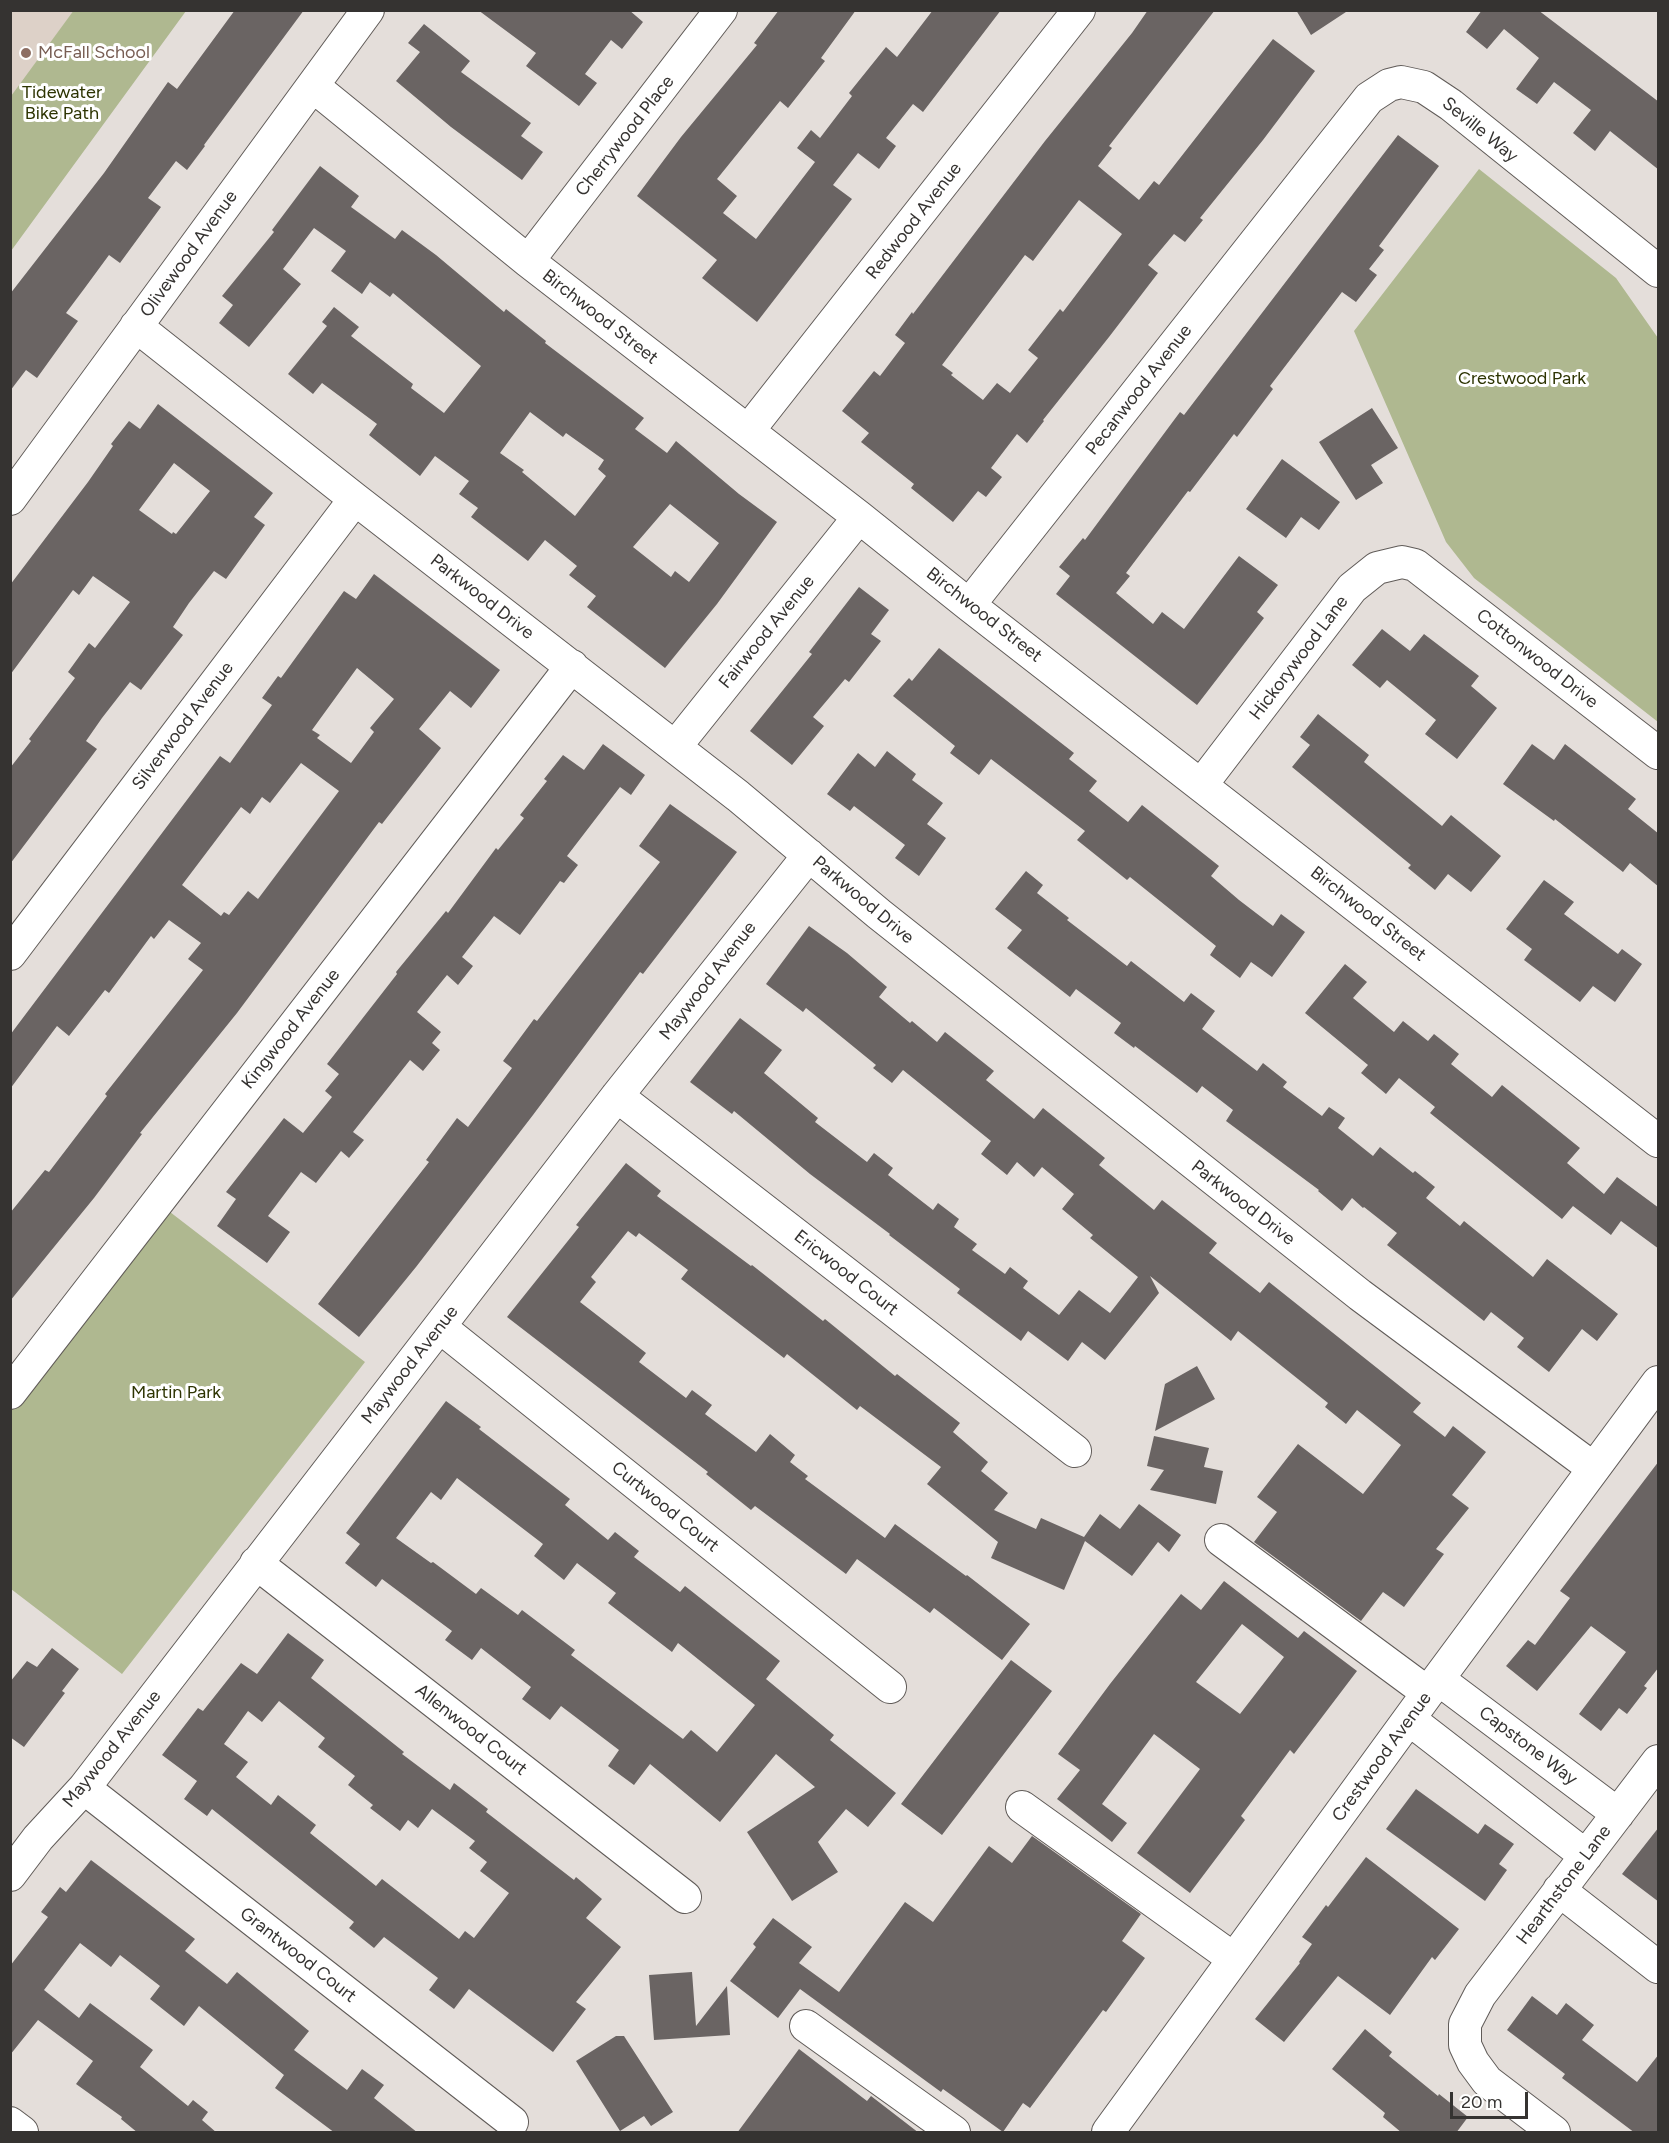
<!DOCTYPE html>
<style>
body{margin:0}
#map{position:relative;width:1669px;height:2143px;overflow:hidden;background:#e4deda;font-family:Figtree,sans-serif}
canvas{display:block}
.frame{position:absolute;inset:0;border:12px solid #353331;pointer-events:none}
.scale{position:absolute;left:1450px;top:2092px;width:78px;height:27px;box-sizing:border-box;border:3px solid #353331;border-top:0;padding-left:8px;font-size:18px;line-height:21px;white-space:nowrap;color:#353331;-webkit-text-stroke:4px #fff;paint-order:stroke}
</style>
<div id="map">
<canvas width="1669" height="2143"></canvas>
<div class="frame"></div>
<div class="scale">20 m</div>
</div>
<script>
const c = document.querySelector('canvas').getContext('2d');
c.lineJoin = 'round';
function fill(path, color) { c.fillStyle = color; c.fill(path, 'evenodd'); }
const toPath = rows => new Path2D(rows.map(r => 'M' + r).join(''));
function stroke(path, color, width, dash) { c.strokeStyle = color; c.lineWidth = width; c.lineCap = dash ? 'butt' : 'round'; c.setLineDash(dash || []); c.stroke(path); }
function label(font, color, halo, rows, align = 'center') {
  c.font = font + ' Figtree,sans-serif'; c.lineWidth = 6; c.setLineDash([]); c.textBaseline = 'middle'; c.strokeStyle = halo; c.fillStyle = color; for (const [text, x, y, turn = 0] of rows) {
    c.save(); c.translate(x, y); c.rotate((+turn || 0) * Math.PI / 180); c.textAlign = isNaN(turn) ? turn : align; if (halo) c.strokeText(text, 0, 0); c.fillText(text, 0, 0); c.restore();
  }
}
fill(toPath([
 [11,10,74,11,11,96,10,11]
]), '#ddd1c8');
fill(toPath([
 [74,10,186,11,11,251,11,96],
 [1479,169,1616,278,1658,338,1658,722,1474,578,1446,542,1354,331],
 [157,1202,365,1362,122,1674,11,1589,10,1393]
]), '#afb890');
fill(toPath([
 [235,10,304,10,204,145,205,146,187,170,176,161,148,198,161,207,120,263,109,255,84,289,66,313,78,321,37,378,26,370,10,391,10,294,104,173,168,82,177,89],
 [478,10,629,10,643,22,622,49,611,40,585,74,597,83,579,106,526,66,536,53],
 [779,10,856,10,821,58,825,61,788,108,780,101,717,179,737,196,723,213,756,239,815,162,797,148,811,130,820,138,852,96,849,93,886,47,897,57,933,10,1001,10,923,112,913,104,886,138,896,146,879,169,858,153,833,185,852,199,757,322,702,278,717,260,637,196,681,137,757,45,754,43],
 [1148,10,1215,10,1109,146,1112,148,1098,166,1139,200,1154,181,1159,185,1273,39,1315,71,1263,140,1200,218,1203,220,1185,242,1174,234,1148,265,1158,273,1109,337,1043,420,1044,421,1027,443,1017,434,991,468,1002,477,986,497,978,491,953,522,911,488,914,484,861,442,869,433,842,411,874,371,880,376,905,343,895,335,912,312,913,314,1045,141,1132,33],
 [1079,200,1122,234,1063,312,1060,309,1028,350,1038,358,1010,393,997,383,983,400,951,375,953,373,942,365,1025,255,1033,261],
 [1296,10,1349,10,1311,35],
 [1482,10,1538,10,1659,102,1659,170,1610,131,1595,151,1573,133,1591,110,1554,82,1537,104,1516,89,1539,58,1504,29,1487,49,1466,32],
 [424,24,470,61,461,72,531,123,521,136,543,152,522,180,451,127,396,81,420,52,408,43],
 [1398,135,1439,166,1379,246,1384,250,1369,269,1377,275,1356,302,1342,292,1270,386,1273,389,1237,437,1234,434,1190,492,1188,491,1126,573,1130,576,1116,593,1153,624,1162,612,1184,629,1239,556,1278,585,1257,612,1264,618,1197,705,1056,594,1070,576,1059,567,1083,538,1085,540,1180,412,1184,415],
 [320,166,359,196,351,207,395,239,402,230,436,255,504,312,506,309,546,341,545,343,644,418,635,429,667,453,676,441,739,494,777,522,717,604,665,668,587,607,596,596,569,575,577,566,545,540,528,561,471,517,478,508,459,494,469,481,435,456,420,476,369,435,377,424,322,383,313,394,288,374,327,326,322,322,334,307,359,327,351,336,413,384,411,388,444,413,481,366,393,293,390,297,370,282,362,294,331,271,346,251,314,228,283,269,301,284,249,347,219,323,233,305,222,296,274,232,272,230],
 [530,412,563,437,566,433,604,460,598,469,606,476,575,516,522,472,524,470,500,453],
 [670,504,719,543,689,582,675,571,671,577,633,547],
 [158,404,273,493,254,517,265,525,226,579,214,571,189,603,173,627,183,635,141,690,130,682,102,718,86,741,97,749,10,864,10,768,31,741,29,739,75,678,68,672,89,643,95,648,130,602,93,576,79,595,73,590,10,675,10,585,88,482,113,446,111,444,129,421,140,429],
 [174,463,210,491,176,534,173,532,172,534,139,510],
 [1372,408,1398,448,1371,465,1383,483,1356,500,1319,442],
 [1282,459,1340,502,1319,530,1301,517,1286,538,1246,509],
 [374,574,500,670,471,708,450,691,419,729,441,748,382,824,379,822,237,1013,140,1133,142,1134,94,1198,10,1301,10,1213,45,1170,49,1172,107,1096,105,1094,203,970,188,959,201,943,169,920,154,939,151,936,109,993,105,990,69,1036,57,1026,10,1089,10,1035,220,756,230,763,272,705,262,698,278,676,281,678,344,591,356,599],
 [357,668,394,699,370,728,374,732,351,763,317,738,320,735,312,730],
 [301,763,339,791,258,899,248,891,229,915,224,912,221,916,182,885,241,807,250,814,262,797,270,803],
 [859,587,889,610,871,634,881,641,849,682,845,679,813,717,824,726,792,765,750,731,812,654,809,652],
 [1382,629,1410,651,1424,634,1479,676,1471,686,1497,708,1457,759,1425,734,1436,720,1387,680,1380,688,1352,665],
 [939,648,1074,753,1069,759,1097,781,1089,791,1128,822,1142,805,1219,866,1211,876,1239,900,1273,926,1281,914,1305,932,1272,977,1251,962,1240,978,1210,955,1216,946,1130,877,1127,880,1077,840,1085,831,991,759,979,775,950,753,955,746,893,696,909,678,912,681],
 [1318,714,1369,755,1364,762,1442,826,1451,815,1501,856,1471,892,1448,874,1435,890,1408,868,1411,865,1292,767,1310,745,1300,737],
 [603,744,645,775,631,795,620,787,567,856,578,865,564,883,560,881,520,935,494,916,462,957,473,966,458,985,447,975,417,1012,441,1032,432,1043,440,1050,423,1071,410,1060,353,1132,364,1140,349,1158,341,1151,316,1183,301,1172,268,1216,290,1232,267,1263,217,1226,236,1199,226,1192,284,1118,303,1133,332,1097,325,1091,339,1074,327,1064,397,974,396,972,446,911,448,913,496,848,498,850,524,818,520,815,547,781,544,779,563,755,584,770],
 [1532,744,1554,760,1565,744,1636,799,1628,809,1659,834,1659,887,1630,863,1623,872,1555,819,1554,821,1503,784],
 [887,751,916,774,912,780,943,803,927,824,946,838,919,876,895,858,905,845,854,806,850,811,827,794,858,753,875,767],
 [670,804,737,852,643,974,640,972,533,1115,416,1267,359,1337,318,1304,429,1162,426,1160,457,1118,468,1127,512,1068,503,1061,534,1019,537,1021,660,862,639,846],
 [1026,871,1043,885,1037,893,1069,918,1067,920,1127,966,1131,961,1184,1002,1191,993,1215,1011,1202,1029,1257,1071,1263,1063,1287,1082,1283,1087,1322,1116,1329,1107,1345,1118,1338,1128,1373,1156,1380,1147,1413,1173,1415,1171,1435,1187,1426,1198,1460,1226,1464,1221,1533,1277,1547,1259,1618,1314,1597,1341,1582,1329,1549,1372,1517,1347,1524,1338,1491,1312,1484,1321,1387,1245,1397,1233,1364,1207,1363,1208,1352,1198,1342,1211,1318,1191,1319,1190,1226,1121,1233,1110,1202,1086,1197,1093,1135,1046,1134,1048,1114,1033,1121,1023,1076,989,1070,997,1007,948,1022,930,995,909],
 [1544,880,1574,902,1564,914,1618,954,1622,949,1642,964,1615,1002,1593,986,1580,1002,1524,960,1532,949,1506,929],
 [809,926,847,953,887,987,879,997,910,1023,912,1021,937,1042,945,1032,994,1071,986,1080,1034,1119,1043,1108,1105,1158,1099,1165,1154,1210,1162,1200,1217,1243,1209,1253,1260,1293,1269,1282,1421,1403,1413,1412,1445,1437,1453,1426,1486,1452,1452,1495,1469,1508,1436,1549,1444,1554,1404,1607,1383,1592,1361,1621,1254,1542,1277,1512,1257,1497,1298,1444,1363,1494,1401,1445,1357,1410,1346,1424,1325,1407,1328,1403,1238,1331,1231,1341,1150,1276,1159,1293,1105,1360,1082,1342,1068,1361,1028,1331,1021,1341,957,1293,960,1289,889,1235,890,1234,810,1174,734,1111,732,1114,690,1082,740,1018,782,1050,764,1073,818,1118,815,1122,867,1162,874,1153,893,1168,888,1175,933,1210,938,1203,959,1219,954,1227,977,1244,972,1250,1005,1274,1010,1267,1028,1281,1023,1288,1059,1315,1079,1290,1110,1313,1138,1277,1090,1238,1093,1235,1062,1209,1074,1194,1042,1167,1034,1177,1017,1162,1007,1175,981,1154,991,1141,903,1070,892,1083,873,1068,876,1065,806,1008,803,1012,766,984],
 [1345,964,1367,982,1353,998,1394,1032,1403,1021,1428,1041,1434,1034,1459,1054,1451,1064,1492,1097,1502,1085,1580,1148,1567,1163,1604,1194,1617,1177,1659,1208,1659,1249,1621,1221,1611,1235,1573,1206,1562,1219,1430,1113,1435,1107,1399,1078,1386,1094,1361,1073,1368,1065,1305,1013],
 [626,1163,661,1191,657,1196,751,1266,752,1265,823,1321,825,1319,895,1376,897,1374,960,1423,953,1432,988,1462,981,1471,1008,1493,994,1510,1036,1529,1041,1518,1084,1537,1100,1514,1120,1529,1139,1504,1181,1535,1169,1552,1158,1542,1132,1576,1085,1541,1064,1590,991,1558,998,1542,927,1484,941,1467,860,1406,857,1410,787,1354,784,1358,681,1279,688,1270,639,1233,636,1237,628,1231,591,1277,596,1282,580,1302,646,1353,639,1362,686,1398,692,1390,712,1405,705,1414,756,1452,770,1434,795,1455,790,1462,808,1476,805,1479,885,1538,895,1524,966,1576,967,1575,1030,1624,1002,1660,934,1608,930,1613,857,1559,846,1574,755,1506,751,1510,706,1474,708,1472,507,1317,579,1227,576,1225],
 [1197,1366,1215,1399,1155,1431,1165,1384],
 [446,1401,481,1427,479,1429,570,1499,565,1505,608,1540,615,1532,639,1551,634,1557,680,1592,685,1586,780,1661,766,1679,834,1735,830,1740,896,1793,868,1827,846,1809,818,1842,838,1872,792,1901,747,1832,815,1787,776,1754,720,1822,650,1764,634,1785,608,1766,619,1750,561,1706,550,1720,522,1699,531,1687,481,1648,472,1660,445,1640,452,1631,382,1579,376,1587,345,1563,360,1544,346,1533],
 [457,1478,543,1544,534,1556,564,1580,577,1563,616,1593,608,1603,672,1652,678,1643,755,1705,717,1752,691,1730,683,1739,571,1655,575,1650,522,1610,518,1615,481,1588,476,1594,433,1562,431,1563,396,1538,431,1492,441,1500],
 [1154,1436,1209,1448,1204,1467,1223,1471,1216,1504,1150,1490,1164,1470,1147,1466],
 [1659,1461,1659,1667,1644,1686,1647,1688,1627,1714,1619,1708,1601,1731,1579,1714,1626,1652,1591,1626,1537,1691,1506,1666,1528,1640,1535,1645,1570,1598,1560,1591],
 [1224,1581,1298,1638,1304,1631,1357,1671,1294,1754,1290,1750,1241,1816,1245,1820,1190,1893,1137,1853,1200,1769,1154,1734,1102,1804,1127,1823,1112,1842,1057,1799,1080,1770,1058,1754,1110,1684,1181,1594,1201,1610],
 [1242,1624,1284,1657,1240,1714,1196,1682],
 [288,1633,324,1660,311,1678,404,1752,402,1754,450,1790,454,1783,488,1809,486,1812,574,1880,576,1877,602,1899,586,1918,621,1947,576,2002,586,2009,553,2052,469,1989,454,2009,429,1990,438,1978,384,1937,374,1948,349,1928,354,1922,212,1809,207,1816,184,1799,197,1781,162,1755,198,1708,203,1711,241,1663,257,1674],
 [279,1701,325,1738,318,1747,355,1776,348,1785,373,1805,370,1808,400,1831,408,1820,418,1828,432,1809,475,1841,469,1848,487,1862,480,1871,509,1893,474,1938,465,1931,459,1939,382,1879,376,1886,310,1833,316,1825,278,1795,271,1805,236,1777,248,1762,224,1744,248,1711,262,1722],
 [52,1648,79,1669,62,1691,65,1693,24,1747,10,1737,10,1682,27,1661,37,1667],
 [1011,1660,1052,1691,942,1835,901,1804],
 [1416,1789,1478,1834,1485,1824,1514,1844,1499,1864,1507,1870,1485,1901,1386,1829],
 [1659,1827,1659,1902,1622,1874],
 [1032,1836,1141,1914,1122,1941,1145,1958,1106,2012,1103,2010,1030,2108,1023,2103,1003,2132,943,2089,941,2092,800,1989,778,2018,730,1981,756,1947,753,1944,773,1918,812,1947,799,1963,839,1992,905,1902,933,1922,989,1846,1012,1863],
 [1366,1857,1459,1929,1435,1960,1432,1957,1390,2015,1338,1976,1284,2042,1255,2019,1300,1963,1299,1962,1312,1944,1302,1937,1326,1905,1328,1907],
 [91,1860,195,1939,185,1951,227,1984,237,1972,309,2031,294,2050,347,2090,362,2069,384,2085,374,2098,418,2133,335,2133,275,2088,284,2075,199,2006,184,2026,150,1999,160,1986,120,1955,111,1967,80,1943,44,1990,79,2018,90,2003,153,2050,140,2067,188,2106,193,2100,208,2112,202,2120,217,2133,138,2133,121,2119,122,2117,76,2084,93,2061,38,2020,10,2055,10,1966,48,1917,41,1912,60,1887,66,1892],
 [692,1972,696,2026,727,1986,730,2035,654,2040,649,1975],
 [1532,1996,1557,2015,1566,2003,1594,2025,1582,2040,1637,2082,1659,2054,1659,2133,1635,2133,1562,2078,1565,2074,1507,2030],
 [1365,2029,1392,2052,1389,2056,1438,2096,1439,2094,1468,2117,1456,2133,1402,2133,1383,2117,1385,2113,1332,2069],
 [616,2036,624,2036,673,2112,651,2126,644,2116,620,2131,576,2061],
 [799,2049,867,2101,871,2096,919,2133,737,2133]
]), '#6a6463');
const minor = toPath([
 [313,86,528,261,859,517,969,605,1658,1141],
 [528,261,721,10],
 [136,326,355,499,738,796,879,914,1360,1295,1593,1468],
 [748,431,1079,10],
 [10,499,368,10],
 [969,605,1369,98,1389,85,1401,82,1424,87,1451,105,1658,271],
 [675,747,859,517],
 [1202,784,1352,588,1377,568,1402,562,1415,565,1658,753],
 [10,954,355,499],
 [617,1096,1075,1451],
 [440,1327,890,1687],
 [10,1393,572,666],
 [1221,1540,1428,1693],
 [256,1563,685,1897],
 [1438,1679,1618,1814],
 [1409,1719,1586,1856],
 [84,1788,512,2122],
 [1022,1807,1234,1959],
 [10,1875,38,1838,84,1788,617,1096,809,855],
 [1559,1890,1658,1967],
 [806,2026,954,2132],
 [10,2123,22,2132],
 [1108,2132,1438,1679,1658,1382],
 [1554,2132,1487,2081,1473,2062,1465,2045,1465,2024,1480,1995,1658,1761]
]);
stroke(minor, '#605b58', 34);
stroke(minor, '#fff', 32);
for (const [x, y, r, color] of [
 [26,53,6,"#8d6e63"]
]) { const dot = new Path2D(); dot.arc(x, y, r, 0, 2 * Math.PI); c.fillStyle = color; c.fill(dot); stroke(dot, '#fff', 2); }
label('18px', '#785e54', '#fff', [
 ["McFall School",38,53]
], 'left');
label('18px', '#2d3402', '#fff', [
 ["Tidewater",62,93],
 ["Bike Path",62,114],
 ["Crestwood Park",1522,379],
 ["Martin Park",176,1393]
]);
label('18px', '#353331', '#fff', [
 ["Seville Way",1480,130,39],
 ["Cherrywood Place",625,136,-52],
 ["Redwood Avenue",914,221,-52],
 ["Olivewood Avenue",189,254,-54],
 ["Birchwood Street",600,317,38],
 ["Pecanwood Avenue",1139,390,-52],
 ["Parkwood Drive",482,597,38],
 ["Birchwood Street",984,615,38],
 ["Fairwood Avenue",767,632,-51],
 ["Hickorywood Lane",1299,658,-53],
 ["Cottonwood Drive",1537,659,38],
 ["Silverwood Avenue",183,726,-53],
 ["Parkwood Drive",863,900,40],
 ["Birchwood Street",1368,914,38],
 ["Maywood Avenue",708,981,-52],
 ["Kingwood Avenue",291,1029,-52],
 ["Parkwood Drive",1243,1203,38],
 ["Ericwood Court",846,1273,38],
 ["Maywood Avenue",410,1365,-52],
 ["Curtwood Court",665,1507,39],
 ["Allenwood Court",471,1730,38],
 ["Capstone Way",1528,1746,37],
 ["Maywood Avenue",112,1749,-51],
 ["Crestwood Avenue",1382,1757,-54],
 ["Hearthstone Lane",1564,1885,-53],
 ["Grantwood Court",298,1955,38]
]);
</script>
